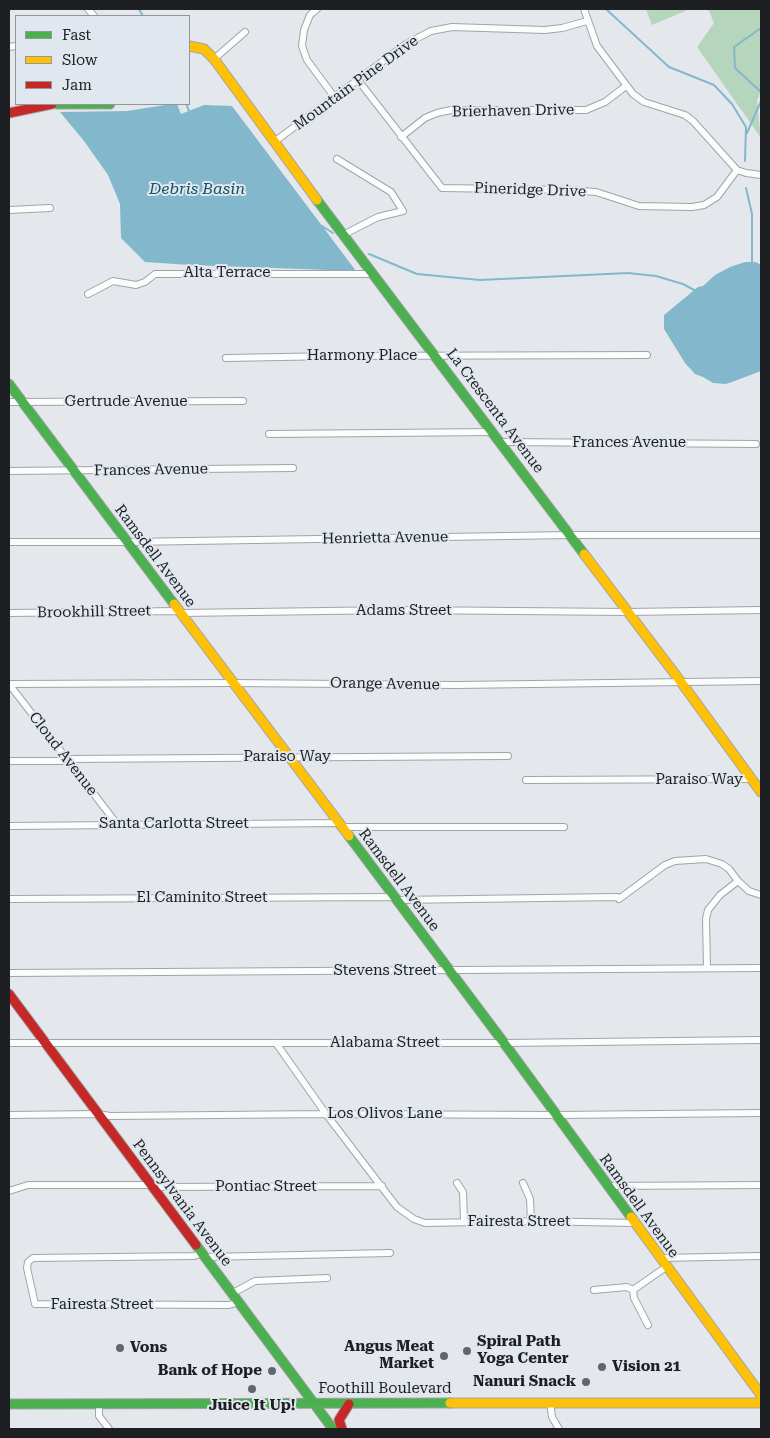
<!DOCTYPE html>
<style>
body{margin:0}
#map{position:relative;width:770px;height:1438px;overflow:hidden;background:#e4e8ec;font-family:"Roboto Serif",serif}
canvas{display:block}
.frame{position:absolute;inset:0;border:10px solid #1d1f22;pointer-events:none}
.legend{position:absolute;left:15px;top:15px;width:175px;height:90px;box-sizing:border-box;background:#e1e7ef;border:1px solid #93979d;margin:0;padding:6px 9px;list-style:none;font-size:15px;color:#1d1f22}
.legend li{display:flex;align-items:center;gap:10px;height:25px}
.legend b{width:25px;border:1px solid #93979d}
</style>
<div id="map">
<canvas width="770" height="1438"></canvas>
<div class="frame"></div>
<ul class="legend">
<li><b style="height:6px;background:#4caf50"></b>Fast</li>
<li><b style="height:6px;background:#ffc107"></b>Slow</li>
<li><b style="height:6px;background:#c62828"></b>Jam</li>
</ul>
</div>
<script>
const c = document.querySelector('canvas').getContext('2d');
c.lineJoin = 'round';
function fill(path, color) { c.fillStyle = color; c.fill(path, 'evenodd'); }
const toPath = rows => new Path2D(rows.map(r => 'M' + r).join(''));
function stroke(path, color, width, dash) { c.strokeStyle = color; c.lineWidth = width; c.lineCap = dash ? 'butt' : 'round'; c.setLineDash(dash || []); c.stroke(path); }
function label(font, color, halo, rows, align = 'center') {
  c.font = font + ' "Roboto Serif",serif'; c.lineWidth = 4; c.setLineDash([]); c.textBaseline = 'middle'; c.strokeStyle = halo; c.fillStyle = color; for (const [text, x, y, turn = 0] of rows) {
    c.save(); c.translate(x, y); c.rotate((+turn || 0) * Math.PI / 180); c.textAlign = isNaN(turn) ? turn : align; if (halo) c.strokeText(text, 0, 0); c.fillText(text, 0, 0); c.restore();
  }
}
fill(toPath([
 [646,9,690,9,652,25],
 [705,9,761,9,761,91,757,101,761,138,697,47,714,23,709,11]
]), '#b6d5bd');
fill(toPath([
 [171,104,177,104,181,114,204,105,232,106,356,271,190,265,145,262,121,238,120,204,108,175,84,141,60,112,127,111],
 [745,262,756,262,761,265,761,371,732,382,726,384,713,383,703,377,695,374,685,363,664,329,664,315,698,287,703,286,715,275,730,267]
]), '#83b8cc');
stroke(toPath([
 [139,9,143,16],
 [606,9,669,67,714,85,732,104,746,127,745,161],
 [761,28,734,47,735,68,761,92],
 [186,104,190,113],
 [747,133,761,101],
 [746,188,752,214,752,262],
 [322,226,333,233],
 [369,254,417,274,480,280,628,273,656,276,683,284,696,291]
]), '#83b8cc', 2);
const street = toPath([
 [88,9,94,16],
 [317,9,310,15,304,30,302,46,307,60,335,98],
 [584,9,597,46,633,94,644,102,685,115,693,121,737,170,746,173,761,175],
 [9,47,16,46],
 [214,59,245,32],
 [358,80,442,188,568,190,596,192,639,206,692,207,704,205,717,197,737,170],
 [401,137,425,118,437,113,451,110,586,110,605,102,626,86],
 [274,142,406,44,431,31,452,27,545,30,562,28,587,21],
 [337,159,391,192,403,211,378,217,343,235],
 [9,210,50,208],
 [88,294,113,281,136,285,145,282,155,274,373,274],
 [226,358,336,356,647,355],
 [9,402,243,401],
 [269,434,493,432],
 [501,442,756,444],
 [9,471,293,468],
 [9,542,128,542,570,535,761,535],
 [9,613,179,611],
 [181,613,399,610,628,612,761,610],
 [9,684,233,683,456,685,761,681],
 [9,684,117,824],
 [66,759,508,756],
 [9,761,67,761],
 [526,780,752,779],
 [9,826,339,823],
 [342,827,564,827],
 [9,899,394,897],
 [619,899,665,865,675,861,706,859,722,864,729,869,738,881,749,891,761,895],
 [397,900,617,897],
 [707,968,706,919,708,910,720,895,738,881],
 [9,973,761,968],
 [9,1043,504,1043,761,1040],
 [276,1043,326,1114,397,1207,414,1219,425,1223,531,1221,635,1223],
 [9,1115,98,1114,110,1116,326,1114,556,1115,761,1113],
 [457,1183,463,1192,464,1222],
 [523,1183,530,1199,531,1221],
 [607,1186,761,1185],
 [9,1191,28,1185,151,1185,163,1187,382,1186],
 [202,1253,194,1256,33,1258,28,1262,27,1268,35,1304,229,1305,239,1302],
 [206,1257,390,1253],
 [660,1258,761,1256],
 [594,1290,627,1287,633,1290,666,1267],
 [633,1290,634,1298,648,1325],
 [233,1293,255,1281,327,1278],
 [550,1402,552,1417,559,1429],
 [99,1403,99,1416,109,1429]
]);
const fast = toPath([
 [57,104,110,104],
 [317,200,584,554],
 [9,384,174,604],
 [349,836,504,1043,631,1217],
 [196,1245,333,1429],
 [9,1404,450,1403]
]);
const slow = toPath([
 [189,46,204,49,214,59,317,200],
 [584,554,681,682,761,792],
 [174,604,349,836],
 [631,1217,761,1395],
 [450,1403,761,1403]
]);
const jam = toPath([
 [9,113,52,104],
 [9,994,196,1245],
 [342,1429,339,1420,349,1404]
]);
stroke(street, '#a1a4a7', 8);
stroke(fast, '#a1a4a7', 11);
stroke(slow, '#a1a4a7', 11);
stroke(jam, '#a1a4a7', 11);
stroke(street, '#fbfcfc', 6);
stroke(fast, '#4caf50', 9);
stroke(slow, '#ffc107', 9);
stroke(jam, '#c62828', 9);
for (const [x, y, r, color] of [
 [120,1348,5,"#636569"],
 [467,1351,5,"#636569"],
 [444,1356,5,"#636569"],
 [602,1367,5,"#636569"],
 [272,1371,5,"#636569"],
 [586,1382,5,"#636569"],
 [252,1389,5,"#636569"]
]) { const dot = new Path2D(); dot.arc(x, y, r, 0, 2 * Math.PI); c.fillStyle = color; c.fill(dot); stroke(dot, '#e1e7ef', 2); }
label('15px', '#1d1f22', '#e1e7ef', [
 ["Mountain Pine Drive",356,83,-36],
 ["Brierhaven Drive",513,111,-1],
 ["Pineridge Drive",530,190,2],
 ["Alta Terrace",227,273],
 ["Harmony Place",362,356],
 ["Gertrude Avenue",126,402],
 ["La Crescenta Avenue",495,411,53],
 ["Frances Avenue",629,443],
 ["Frances Avenue",151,470,-1],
 ["Henrietta Avenue",385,538,-1],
 ["Ramsdell Avenue",155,556,53],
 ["Adams Street",404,611],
 ["Brookhill Street",94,612,-1],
 ["Orange Avenue",385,684,1],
 ["Cloud Avenue",63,754,52],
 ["Paraiso Way",287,757],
 ["Paraiso Way",699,780],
 ["Santa Carlotta Street",174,824],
 ["Ramsdell Avenue",399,880,53],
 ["El Caminito Street",202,898],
 ["Stevens Street",385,971],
 ["Alabama Street",385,1043],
 ["Los Olivos Lane",385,1114],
 ["Pontiac Street",266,1187],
 ["Pennsylvania Avenue",182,1203,53],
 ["Ramsdell Avenue",639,1206,54],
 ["Fairesta Street",519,1222],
 ["Fairesta Street",102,1305],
 ["Foothill Boulevard",385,1389]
]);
label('bold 15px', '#1d1f22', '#e1e7ef', [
 ["Spiral Path",477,1342],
 ["Yoga Center",477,1359],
 ["Angus Meat",434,1347,"right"],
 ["Market",434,1364,"right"],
 ["Vons",130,1348],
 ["Vision 21",612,1367],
 ["Bank of Hope",262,1371,"right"],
 ["Nanuri Snack",576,1382,"right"],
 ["Juice It Up!",252,1406,"center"]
], 'left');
label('italic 16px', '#125165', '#e1e7ef', [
 ["Debris Basin",197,189]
]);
</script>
